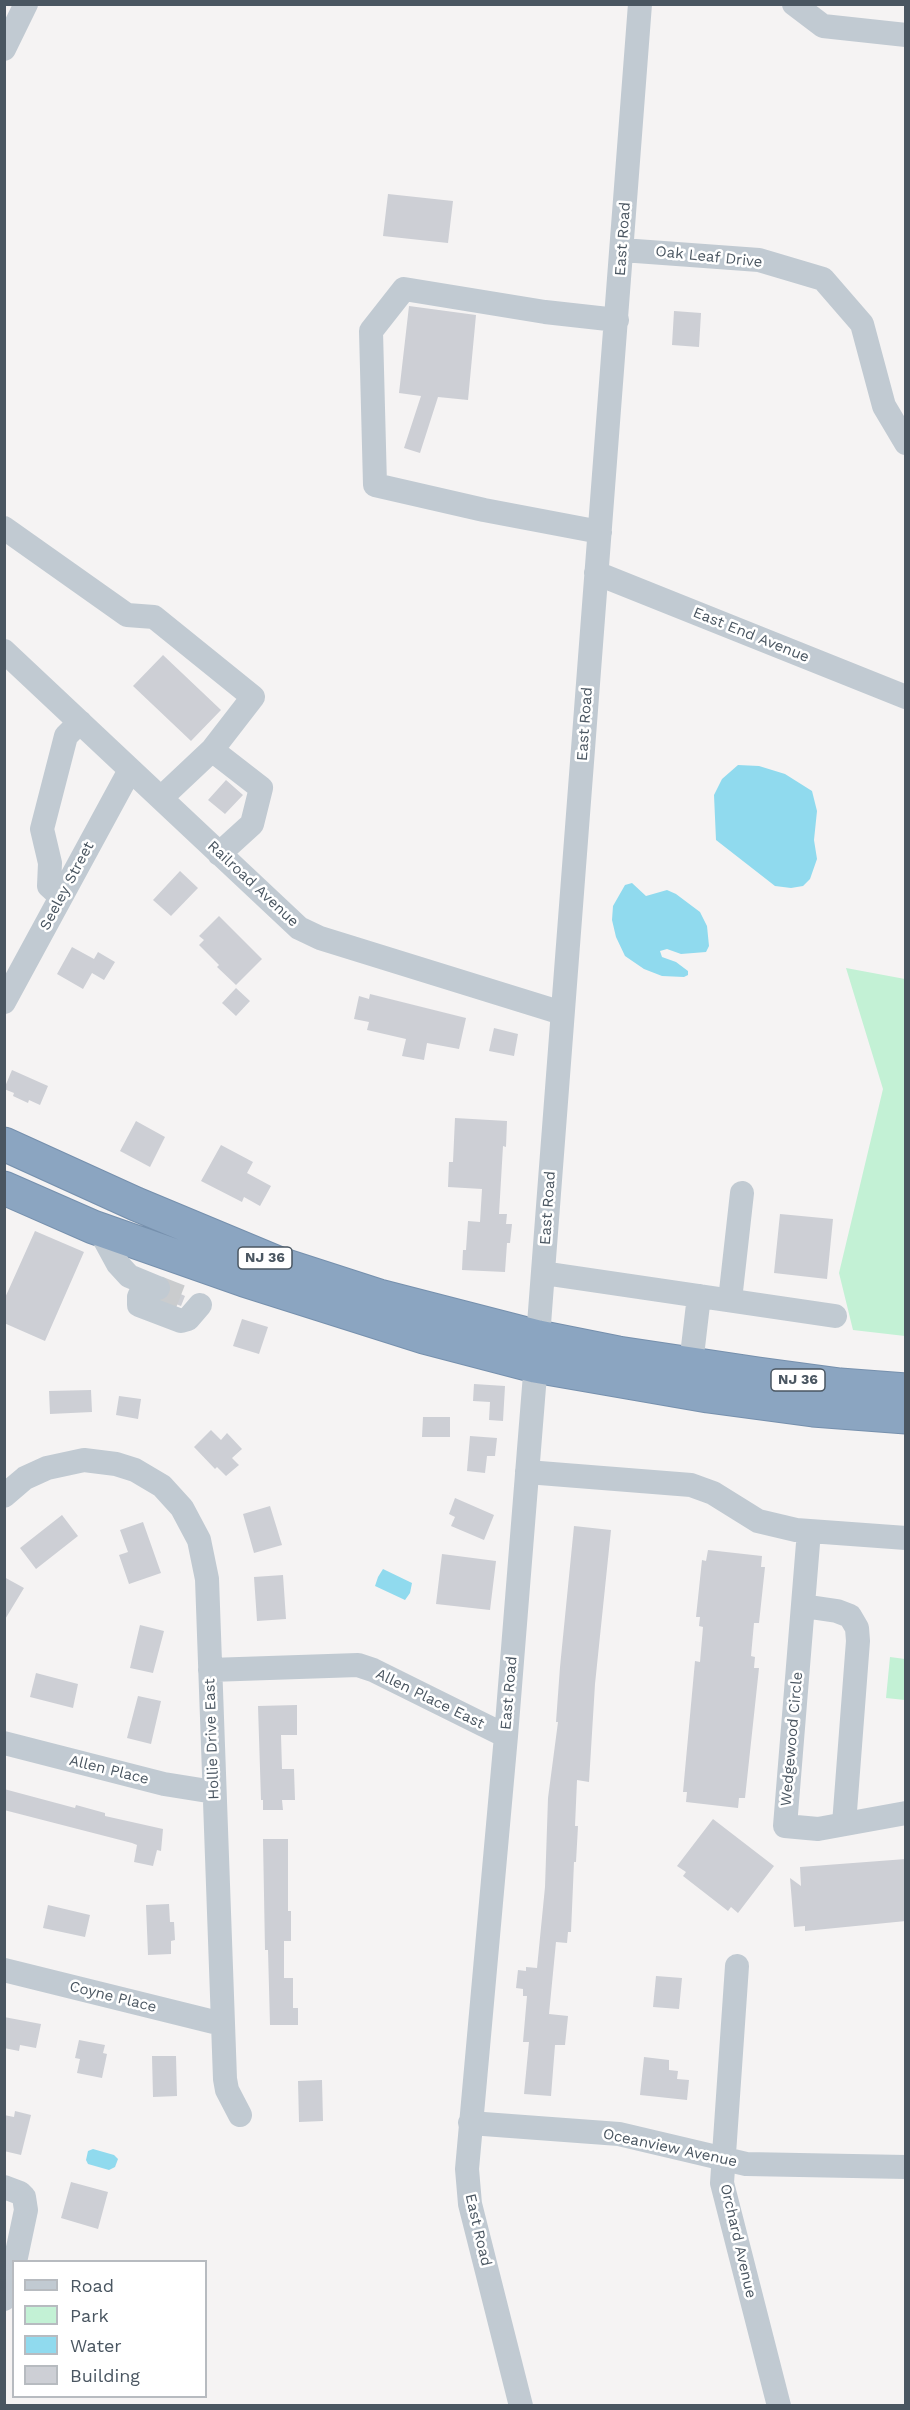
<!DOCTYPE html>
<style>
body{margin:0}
#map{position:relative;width:910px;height:2410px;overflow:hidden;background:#f5f3f3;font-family:"Work Sans",sans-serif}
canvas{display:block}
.frame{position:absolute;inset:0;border:6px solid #4a5661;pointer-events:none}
.legend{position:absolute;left:12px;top:2260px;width:195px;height:138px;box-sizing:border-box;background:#fff;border:2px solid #b7bbc0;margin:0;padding:8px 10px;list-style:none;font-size:18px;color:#4a5661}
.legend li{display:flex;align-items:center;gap:12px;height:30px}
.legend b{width:30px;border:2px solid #b7bbc0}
</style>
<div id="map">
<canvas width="910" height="2410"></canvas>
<div class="frame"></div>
<ul class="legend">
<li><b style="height:8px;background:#c1cad2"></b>Road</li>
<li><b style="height:16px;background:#c3f1d5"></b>Park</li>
<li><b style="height:16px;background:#90daee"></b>Water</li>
<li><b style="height:16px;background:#cdcfd5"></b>Building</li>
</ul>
</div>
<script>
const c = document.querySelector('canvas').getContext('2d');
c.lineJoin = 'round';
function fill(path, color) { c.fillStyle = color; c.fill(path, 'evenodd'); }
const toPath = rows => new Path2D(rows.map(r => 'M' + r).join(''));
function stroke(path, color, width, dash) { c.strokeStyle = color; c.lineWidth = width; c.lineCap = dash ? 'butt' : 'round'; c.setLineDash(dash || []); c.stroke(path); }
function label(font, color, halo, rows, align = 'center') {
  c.font = font + ' "Work Sans",sans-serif'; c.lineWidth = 5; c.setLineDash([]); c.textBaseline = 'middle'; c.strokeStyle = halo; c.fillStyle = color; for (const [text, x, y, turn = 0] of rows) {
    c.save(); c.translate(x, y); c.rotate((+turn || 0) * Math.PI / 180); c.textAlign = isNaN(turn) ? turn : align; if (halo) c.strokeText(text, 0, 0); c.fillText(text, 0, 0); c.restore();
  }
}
fill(toPath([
 [846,968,905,979,905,1336,853,1330,839,1273,883,1089],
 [890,1657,905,1659,905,1700,886,1698]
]), '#c3f1d5');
fill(toPath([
 [738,765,759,766,785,774,812,791,817,811,814,840,817,859,810,879,803,886,791,888,775,886,716,840,714,795,722,779],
 [632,883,646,896,667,890,676,894,700,912,707,926,709,946,706,952,681,954,667,949,660,951,662,957,676,962,688,971,688,975,684,977,662,976,644,969,625,956,616,937,612,920,613,906,625,885],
 [383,1569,412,1583,410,1593,405,1600,375,1586,378,1577],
 [93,2149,114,2155,118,2159,115,2167,109,2170,88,2164,86,2160,88,2151]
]), '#90daee');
fill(toPath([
 [388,194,453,201,448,243,383,236],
 [409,306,476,315,468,400,438,397,420,453,404,448,421,396,399,393],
 [674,311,701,313,699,347,672,345],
 [163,655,221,710,191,741,133,686],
 [226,780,243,795,225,814,208,800],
 [180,871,198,888,171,916,153,900],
 [219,916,262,959,236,985,217,967,219,965,199,945,204,940,199,936],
 [72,947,94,959,98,952,115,962,104,980,92,973,83,989,57,974],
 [236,988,250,1001,236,1016,222,1003],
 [370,994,466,1018,459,1049,427,1043,424,1060,402,1056,406,1039,367,1030,369,1022,354,1019,359,996,369,999],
 [494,1028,518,1034,514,1056,489,1051],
 [12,1070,48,1086,40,1105,29,1100,28,1103,13,1096,14,1093,4,1089],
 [455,1118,507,1121,506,1147,503,1146,499,1214,507,1214,506,1224,512,1224,510,1243,507,1243,505,1272,462,1270,463,1250,466,1250,468,1221,480,1222,482,1189,448,1187,449,1162,453,1162],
 [136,1121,165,1137,150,1167,120,1151],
 [221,1145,253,1162,247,1173,271,1186,260,1206,244,1197,242,1202,201,1181],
 [780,1214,833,1219,827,1279,774,1273],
 [35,1231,84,1252,45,1341,4,1323,4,1300],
 [172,1290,185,1296,181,1306,166,1300],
 [242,1319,268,1327,259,1354,233,1346],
 [474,1384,505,1386,503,1421,489,1420,490,1402,473,1401],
 [91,1390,92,1412,50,1414,49,1391],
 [119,1396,141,1399,138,1419,116,1415],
 [423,1417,450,1417,450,1437,422,1437],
 [211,1430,221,1440,227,1433,242,1449,232,1458,239,1465,226,1476,217,1467,215,1469,194,1447],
 [470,1436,497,1438,495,1456,487,1456,485,1473,467,1471],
 [455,1498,494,1515,484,1540,451,1526,455,1517,449,1514],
 [270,1506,282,1545,254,1553,243,1514],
 [62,1515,78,1536,36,1569,20,1548],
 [143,1522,161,1573,129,1584,119,1555,128,1552,120,1530],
 [574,1526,611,1530,595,1684,589,1782,577,1780,575,1826,578,1826,576,1862,574,1862,571,1932,568,1932,567,1943,556,1942,549,2014,568,2016,565,2045,555,2045,551,2096,524,2094,529,2042,523,2042,527,1996,523,1996,523,1989,516,1988,518,1970,526,1971,526,1967,537,1968,545,1887,548,1798,558,1722,556,1722,560,1667],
 [708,1550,762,1556,761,1567,765,1567,759,1623,754,1623,751,1656,755,1657,754,1668,759,1668,753,1724,745,1798,739,1798,738,1808,686,1802,687,1792,683,1792,695,1661,700,1662,703,1627,699,1626,700,1617,696,1617,702,1560,706,1561],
 [442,1554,496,1561,490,1610,436,1604],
 [283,1575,286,1619,257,1621,254,1577],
 [4,1577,24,1588,4,1621],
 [140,1625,164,1631,153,1673,130,1668],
 [36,1673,78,1684,73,1708,30,1697],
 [138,1696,161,1701,151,1744,127,1738],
 [297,1705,297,1735,281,1735,282,1769,294,1769,295,1800,282,1800,283,1810,263,1810,263,1800,261,1800,258,1706],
 [4,1789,75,1808,76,1805,105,1813,105,1816,163,1829,161,1851,157,1850,153,1866,134,1862,137,1845,132,1843,4,1810],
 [713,1819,774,1866,738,1913,731,1907,728,1911,683,1876,686,1872,677,1866],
 [263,1839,288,1839,288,1911,291,1911,291,1941,284,1941,284,1978,293,1978,293,2008,298,2008,298,2025,270,2025,268,1950,265,1950],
 [906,1859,906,1921,805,1931,805,1926,794,1927,790,1878,801,1886,800,1867],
 [169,1904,170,1922,174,1922,175,1940,171,1941,171,1954,148,1955,146,1905],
 [48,1905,90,1915,85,1937,43,1928],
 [656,1976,682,1978,679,2009,653,2007],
 [4,2017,41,2024,36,2048,20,2045,19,2051,4,2048],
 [79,2040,105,2045,103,2053,107,2054,102,2078,77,2073,80,2059,75,2058],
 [152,2056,176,2056,177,2096,153,2097],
 [644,2057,669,2060,669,2070,678,2071,677,2079,689,2080,687,2100,640,2095],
 [322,2080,323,2121,299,2122,298,2081],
 [15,2111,31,2115,21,2155,4,2151,4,2115,14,2117],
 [71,2182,108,2192,98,2229,61,2218]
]), '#cdcfd5');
stroke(toPath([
 [158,1288,184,1298]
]), '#caccce', 24, [24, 12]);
const highway = toPath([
 [4,1144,136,1204,280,1264,379,1296,538,1337,618,1353,758,1374,840,1385,906,1390],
 [4,1188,93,1227,244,1280,424,1337,535,1366,708,1396,813,1410,906,1417]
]);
stroke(highway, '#7690ad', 35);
stroke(toPath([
 [794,4,823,26,906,35],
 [4,49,26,4],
 [622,250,759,260,823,279,862,324,884,406,906,443],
 [4,528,127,615,154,617,253,697,212,750],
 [600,532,484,510,375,485,371,331,404,289,545,312,617,320],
 [596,573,906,697],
 [4,651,299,928,320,938,562,1013],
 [161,798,212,750,261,788,252,824,219,854],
 [61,897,49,886,50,863,42,829,66,736,80,722],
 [4,1002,130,770],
 [99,1229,118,1264,129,1276,158,1288],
 [543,1273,835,1316],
 [145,1283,139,1297,139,1305,181,1321,188,1319,200,1305],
 [730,1300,742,1193],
 [691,1364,699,1296],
 [527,1472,691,1485,713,1493,758,1521,796,1530,906,1538],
 [4,1496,25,1478,47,1468,84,1460,116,1464,135,1470,162,1486,182,1508,199,1540,207,1579,225,2079,227,2090,240,2115],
 [809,1531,785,1826,818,1829,906,1813],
 [803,1606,837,1611,850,1616,857,1628,858,1641,844,1824],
 [210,1670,358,1665,373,1670,506,1736],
 [4,1743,164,1784,214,1792],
 [737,1966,722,2183,779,2406],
 [4,1970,222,2024],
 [470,2123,619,2134,746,2164,906,2167],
 [4,2187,20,2193,24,2197,26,2210,15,2262],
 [4,2299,14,2265],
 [521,2406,470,2204,467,2169,506,1736,538,1337,640,4]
]), '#c1cad2', 24);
stroke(highway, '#8ba5c1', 33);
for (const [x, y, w] of [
 [265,1258,54],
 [798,1380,54]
]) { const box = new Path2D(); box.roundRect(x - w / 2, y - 11, w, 22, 4.5); c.fillStyle = '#fff'; c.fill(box); stroke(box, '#4a5661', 1.5); }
label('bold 14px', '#4a5661', null, [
 ["NJ 36",265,1258],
 ["NJ 36",798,1380]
]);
label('15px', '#4a5661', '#fff', [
 ["East Road",623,239,-86],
 ["Oak Leaf Drive",709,257,6],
 ["East End Avenue",751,635,22],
 ["East Road",585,724,-86],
 ["Railroad Avenue",253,884,43],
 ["Seeley Street",67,886,-62],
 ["East Road",548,1208,-86],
 ["East Road",509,1693,-85],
 ["Allen Place East",430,1699,26],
 ["Hollie Drive East",212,1739,-92],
 ["Wedgewood Circle",792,1739,-85],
 ["Allen Place",109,1770,14],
 ["Coyne Place",113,1997,14],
 ["Oceanview Avenue",670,2148,12],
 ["East Road",478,2230,77],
 ["Orchard Avenue",738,2241,77]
]);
</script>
